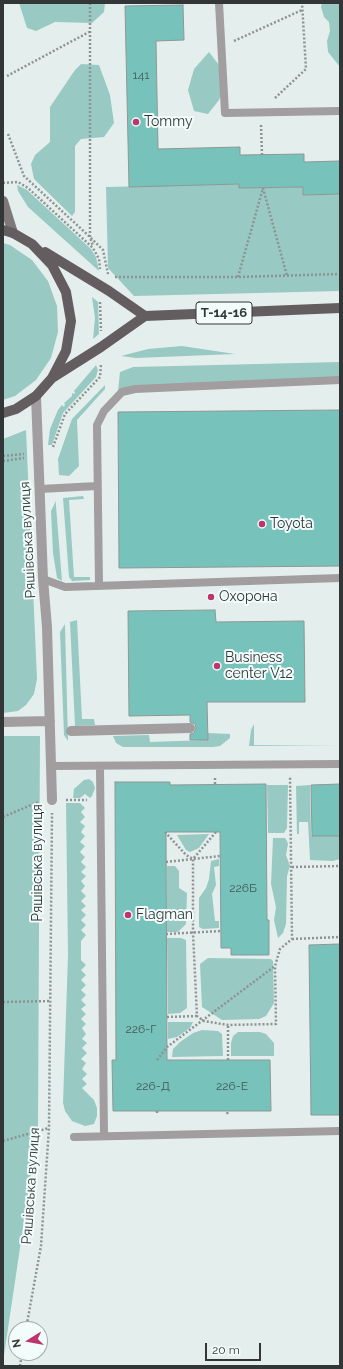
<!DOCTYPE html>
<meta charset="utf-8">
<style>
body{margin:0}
#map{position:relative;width:343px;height:1369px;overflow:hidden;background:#e4efed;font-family:Raleway,sans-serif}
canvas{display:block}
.frame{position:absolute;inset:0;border:4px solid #323636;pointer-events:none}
.north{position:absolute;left:8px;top:1321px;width:40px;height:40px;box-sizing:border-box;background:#f1fcfb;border:1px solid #a5adac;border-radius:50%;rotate:259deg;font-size:11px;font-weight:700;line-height:16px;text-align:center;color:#323636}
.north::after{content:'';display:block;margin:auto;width:14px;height:18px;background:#be346d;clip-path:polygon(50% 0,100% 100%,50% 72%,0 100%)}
.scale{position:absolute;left:205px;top:1343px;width:56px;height:18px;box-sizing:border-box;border:2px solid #323636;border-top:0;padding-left:5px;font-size:12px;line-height:14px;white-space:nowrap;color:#323636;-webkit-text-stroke:3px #f1fcfb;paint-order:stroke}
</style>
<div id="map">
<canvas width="343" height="1369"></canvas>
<div class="frame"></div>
<div class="north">N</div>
<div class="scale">20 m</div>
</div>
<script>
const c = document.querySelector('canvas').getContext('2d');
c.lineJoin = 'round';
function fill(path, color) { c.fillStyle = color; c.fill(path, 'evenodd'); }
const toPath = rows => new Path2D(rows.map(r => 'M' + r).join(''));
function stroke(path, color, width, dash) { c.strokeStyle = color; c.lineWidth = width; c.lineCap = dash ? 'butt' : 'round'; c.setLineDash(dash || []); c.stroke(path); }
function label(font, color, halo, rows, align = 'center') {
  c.font = font + ' Raleway,sans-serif'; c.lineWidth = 4; c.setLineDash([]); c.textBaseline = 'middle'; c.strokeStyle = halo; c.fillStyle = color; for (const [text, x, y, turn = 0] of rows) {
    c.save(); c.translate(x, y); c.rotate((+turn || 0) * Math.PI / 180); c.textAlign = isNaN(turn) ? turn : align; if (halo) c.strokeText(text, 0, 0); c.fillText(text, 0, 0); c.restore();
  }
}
fill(toPath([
 [19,3,105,3,104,12,92,23,55,22,36,31,27,28],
 [322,3,340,3,340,67,328,52,327,41,330,31,329,22,324,17,321,7],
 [209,52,219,65,224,86,219,100,208,114,194,111,188,90,194,69],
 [81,64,99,65,110,95,114,123,104,137,81,139,75,146,75,212,72,216,34,179,31,164,35,155,50,142,50,107,75,70],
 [239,184,239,188,303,187,304,195,340,194,340,291,134,296,108,268,106,187],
 [17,185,27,190,91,249,96,257,99,271,28,207,18,191],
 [3,243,10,245,32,260,48,281,57,306,58,332,51,358,36,380,15,396,3,400],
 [92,297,98,302,99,334,93,339,95,318],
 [182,346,235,354,136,358,121,356,148,349],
 [340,362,340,383,118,391,120,372,133,367],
 [96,365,98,370,96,377,63,413,52,445,48,445,50,429,58,410,62,405,64,407,65,404,64,403,72,396,72,393,74,394,75,393,74,391],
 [105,385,105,389,77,420,79,466,69,476,59,475,58,459,72,419],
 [26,430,37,679,34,694,26,705,18,711,3,713,3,439],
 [83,496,84,499,69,500,74,577,90,577,90,580,72,581,69,577,63,498],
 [56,501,56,506,62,581,57,578,53,553,51,511],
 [77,620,82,719,94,719,95,725,75,726,70,622],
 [65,624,68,741,64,735,60,632],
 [254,724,254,745,339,745,249,746,251,730],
 [208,733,230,734,230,738,220,746,213,747,123,747,116,743,113,736,149,735,150,742,208,740],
 [3,736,40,736,38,1127,3,1362],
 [89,779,93,782,95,788,92,796,90,798,85,794,80,798,73,798,74,789,84,780],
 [267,785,288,785,287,828,284,833,268,833],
 [310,785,311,836,340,836,340,859,333,861,310,860,308,822,299,822,299,834,297,834,296,786],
 [66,803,80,803,85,808,81,812,85,817,80,822,85,826,81,832,85,836,80,842,85,846,80,852,85,857,81,862,86,867,81,872,86,876,81,881,85,886,81,891,86,896,81,901,86,906,81,910,86,915,81,920,86,925,81,930,86,935,81,941,81,960,86,965,81,970,86,975,81,980,86,985,81,990,86,995,81,1000,86,1005,81,1009,86,1014,81,1019,86,1024,82,1028,86,1034,82,1039,87,1043,82,1048,87,1053,81,1059,86,1063,82,1069,87,1074,82,1079,87,1084,82,1088,94,1100,97,1108,97,1116,94,1124,85,1126,72,1121,65,1111,63,1103,68,955],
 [209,834,199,848,190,852,186,850,177,835],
 [273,838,285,838,287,841,288,844,286,855,290,866,287,876,286,924,283,933,278,938,274,920,276,907,271,884],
 [219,859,219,866,214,867,216,885,212,894,215,921,219,921,219,928,203,929,199,927,199,898,206,888,209,879,211,861],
 [167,866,175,866,179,871,179,888,187,893,186,924,178,932,167,932],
 [167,938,181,938,186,940,187,1008,180,1013,168,1014],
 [208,958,271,959,273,961,274,1003,266,1016,259,1019,222,1020,202,1007,200,964],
 [168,1022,193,1022,190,1028,177,1037,168,1039],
 [202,1030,218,1031,222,1034,223,1056,172,1057,173,1049,180,1042,193,1033],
 [238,1032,260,1032,266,1034,274,1043,274,1056,231,1056,231,1043,233,1036]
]), '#99c9c3');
const building = toPath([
 [183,5,184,40,156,41,158,149,240,147,240,155,304,154,304,162,340,161,340,194,303,195,303,187,239,188,239,184,129,187,125,6,183,5],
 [340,410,340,566,119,568,118,412,340,410],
 [215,610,216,622,304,621,305,702,207,702,208,740,190,740,190,734,194,733,196,728,195,724,190,722,190,715,129,716,128,611,215,610],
 [115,782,170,782,170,785,266,784,267,920,269,920,269,955,231,955,231,948,221,948,220,832,166,832,167,1060,270,1060,271,1111,113,1111,112,1060,116,1060,115,782],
 [340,784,340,836,312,836,311,785,340,784],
 [340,944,340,1115,311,1115,309,945,340,944]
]);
fill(building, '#77c3bb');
stroke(building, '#8d9795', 1);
stroke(toPath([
 [90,3,90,237,93,246],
 [234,41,302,10],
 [7,76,89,32],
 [275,98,306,69,302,3],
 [261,125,262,155],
 [8,134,24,176,90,237,103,250,108,274],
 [3,183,18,182,28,188,93,248,99,259,100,269],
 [263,188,287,276],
 [115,277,238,277,340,274],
 [238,277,263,188],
 [100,302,101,331],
 [53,447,65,414,100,377,101,364],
 [3,456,24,454],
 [3,461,24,458],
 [215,778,215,785],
 [66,800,87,800],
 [3,817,38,802],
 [165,832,186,855,193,859],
 [216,832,193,859,193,933,197,1016,204,1021,228,1025,276,1024,275,967],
 [166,862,220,856],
 [292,867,340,866],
 [166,934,221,931],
 [292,939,340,937],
 [3,1002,51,1001],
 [167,1017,197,1016],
 [157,1060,167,1047,275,966,280,949,292,939,290,776],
 [228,1060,228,1025],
 [157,1111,157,1114],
 [227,1114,228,1111],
 [3,1141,49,1128],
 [26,1329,41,1246,49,1128,52,813],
 [20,1366,22,1353]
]), '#8c9392', 2.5, [2, 2]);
stroke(toPath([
 [219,3,225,113,340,111],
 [40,489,97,486],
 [43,579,65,587,340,578],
 [99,586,97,425,104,411,122,392,135,389,340,380],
 [51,766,340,764],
 [100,767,104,1136],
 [74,1137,340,1131]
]), '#a29d9f', 8);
stroke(toPath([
 [71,731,190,728]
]), '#a29d9f', 10);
stroke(toPath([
 [36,396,43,579,47,627,52,800],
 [3,722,50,721]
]), '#a29d9f', 10);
stroke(toPath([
 [3,201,13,233]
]), '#7e7879', 10);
stroke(toPath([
 [3,230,13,233,32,244,52,265,66,292,71,321,66,351,52,378,36,396,16,409,3,413],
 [45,252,109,291,145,316],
 [52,378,101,347,145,316,340,308]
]), '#645d5f', 10);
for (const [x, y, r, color] of [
 [136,122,4,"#be346d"],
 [262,524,4,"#be346d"],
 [211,597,4,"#be346d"],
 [217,666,4,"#be346d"],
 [128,915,4,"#be346d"]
]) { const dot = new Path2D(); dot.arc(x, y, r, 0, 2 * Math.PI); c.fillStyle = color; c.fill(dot); stroke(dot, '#f1fcfb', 1.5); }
label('12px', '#435957', null, [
 ["141",141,75],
 ["226Б",243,888],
 ["226-Г",141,1029],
 ["226-Д",153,1086],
 ["226-Е",232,1086]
]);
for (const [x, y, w] of [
 [224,313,56]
]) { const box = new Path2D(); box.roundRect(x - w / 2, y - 11, w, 22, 3); c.fillStyle = '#f1fcfb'; c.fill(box); stroke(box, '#323636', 1); }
label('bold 13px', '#323636', null, [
 ["Т-14-16",224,313]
]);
label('14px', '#323636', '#f1fcfb', [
 ["Tommy",144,122],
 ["Toyota",270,524],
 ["Охорона",219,597],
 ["Business",225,658],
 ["center V12",225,674],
 ["Flagman",136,915]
], 'left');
label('14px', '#323636', '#f1fcfb', [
 ["Ряшівська вулиця",28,540,-93],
 ["Ряшівська вулиця",38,863,-90],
 ["Ряшівська вулиця",31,1186,-86]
]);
</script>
